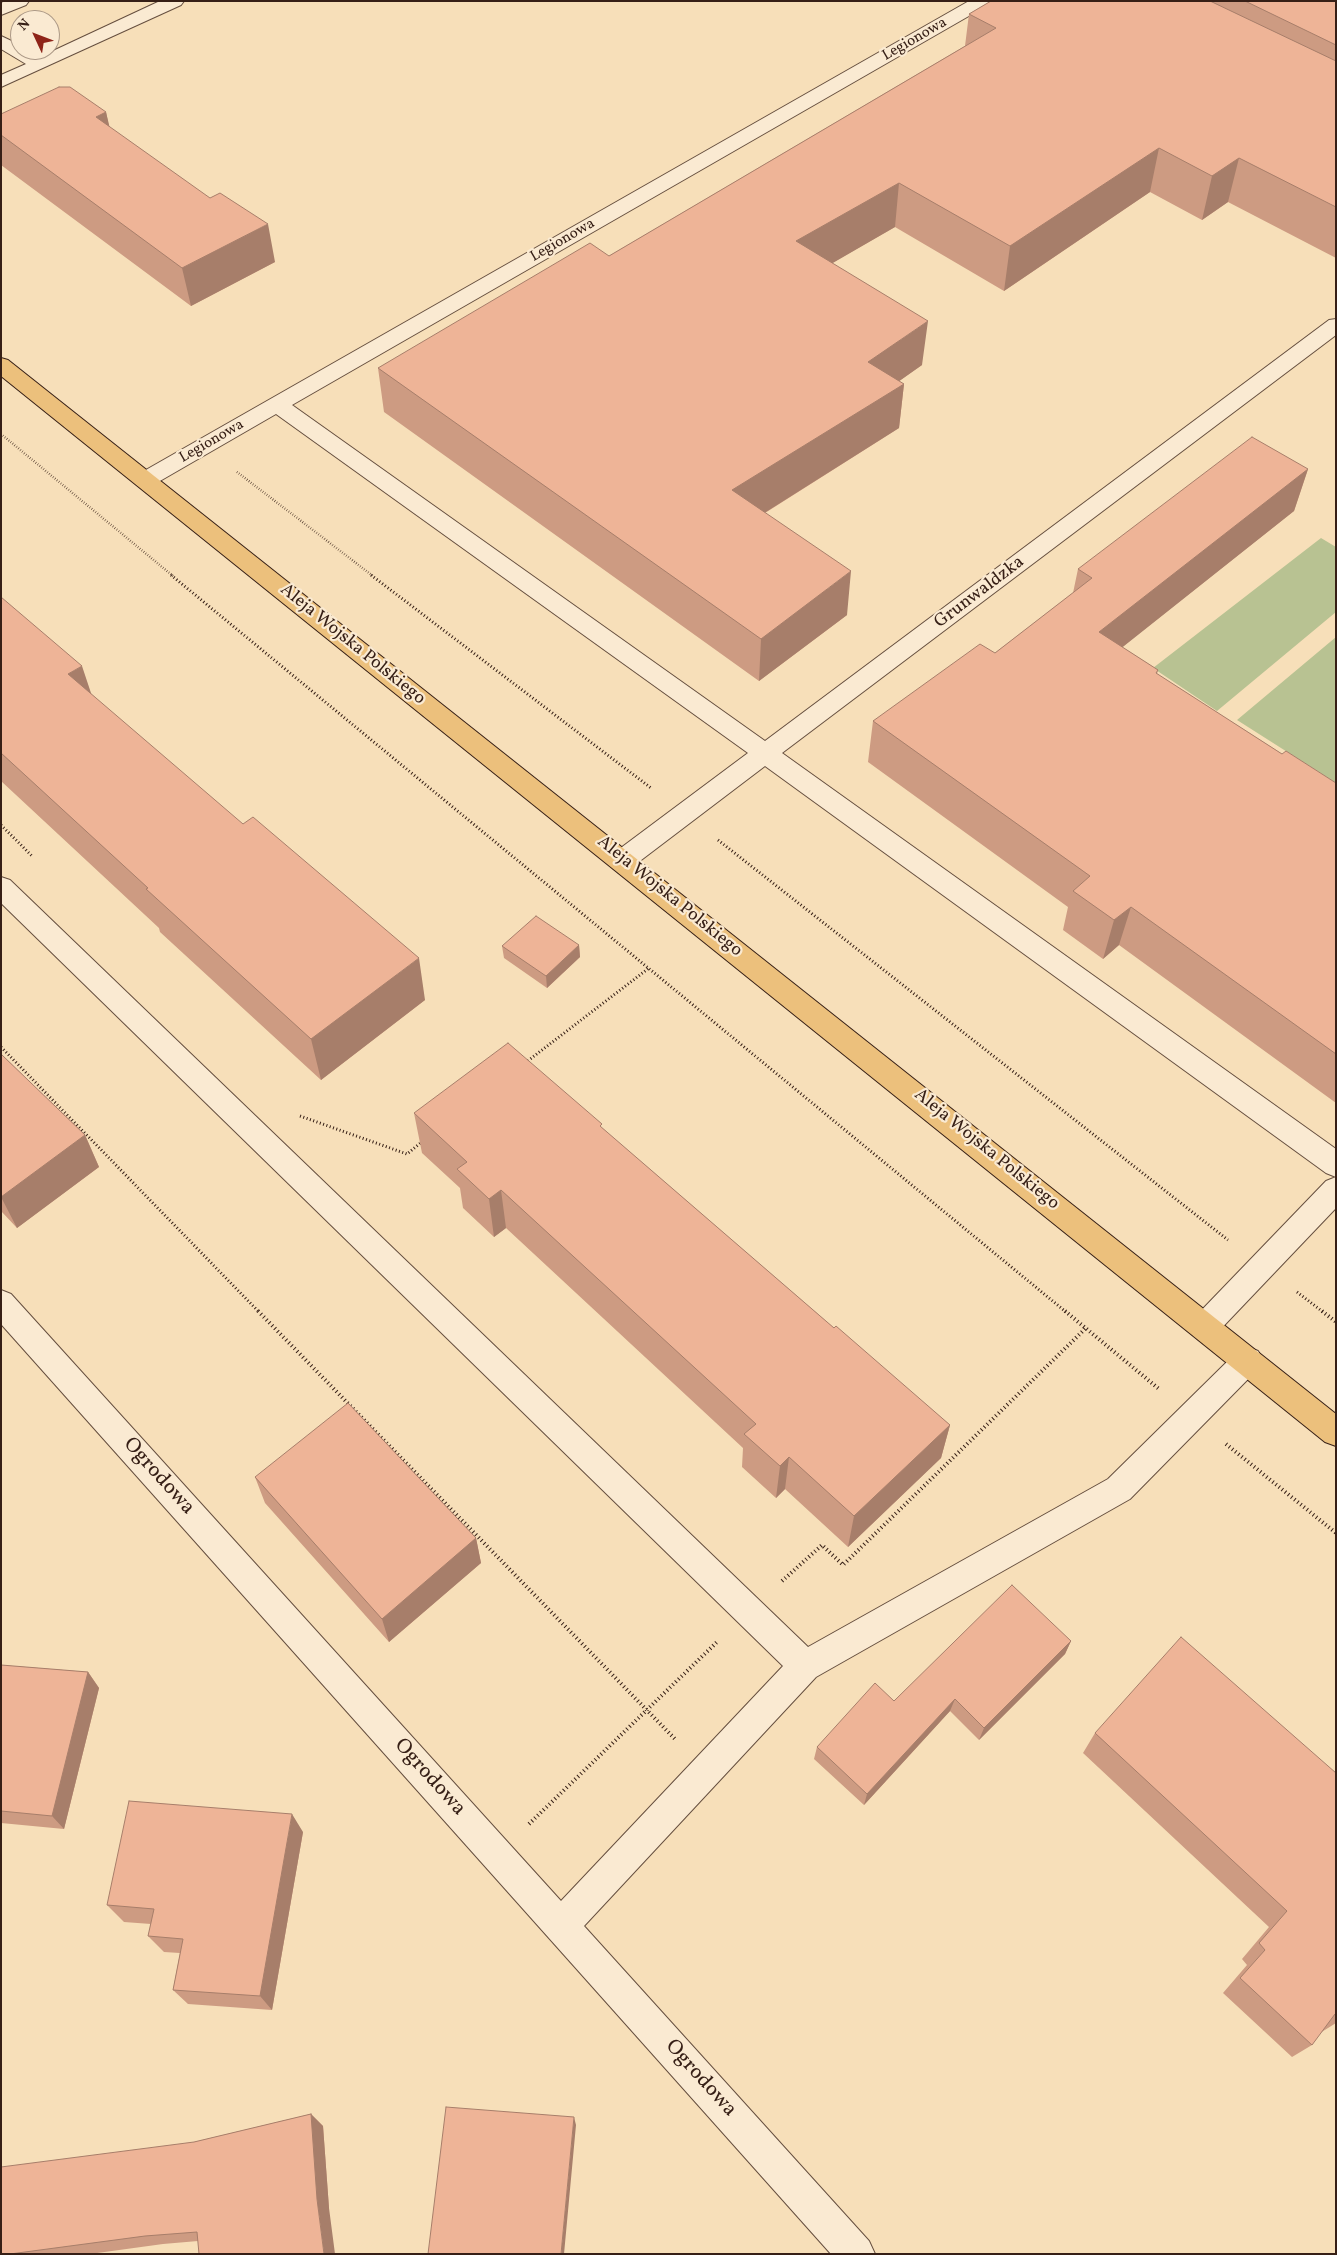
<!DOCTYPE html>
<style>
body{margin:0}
#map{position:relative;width:1337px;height:2255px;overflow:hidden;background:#f7dfb9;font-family:Vollkorn,serif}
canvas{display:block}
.frame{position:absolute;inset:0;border:2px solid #361f16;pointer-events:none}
.north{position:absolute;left:10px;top:10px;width:50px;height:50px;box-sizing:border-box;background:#faead2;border:1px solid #ac9987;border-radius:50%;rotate:313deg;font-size:14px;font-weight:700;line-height:20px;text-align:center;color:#361f16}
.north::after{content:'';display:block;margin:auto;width:18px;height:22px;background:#8f2418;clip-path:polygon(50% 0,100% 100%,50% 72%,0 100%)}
</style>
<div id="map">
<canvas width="1337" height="2255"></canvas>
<div class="frame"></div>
<div class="north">N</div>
</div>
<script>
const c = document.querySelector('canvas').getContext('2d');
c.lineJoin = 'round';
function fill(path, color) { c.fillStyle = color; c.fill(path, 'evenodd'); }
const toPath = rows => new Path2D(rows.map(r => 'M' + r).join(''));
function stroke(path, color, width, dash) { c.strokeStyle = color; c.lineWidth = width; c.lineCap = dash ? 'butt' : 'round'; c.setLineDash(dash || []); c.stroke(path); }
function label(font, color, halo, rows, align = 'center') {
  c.font = font + ' Vollkorn,serif'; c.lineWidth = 4.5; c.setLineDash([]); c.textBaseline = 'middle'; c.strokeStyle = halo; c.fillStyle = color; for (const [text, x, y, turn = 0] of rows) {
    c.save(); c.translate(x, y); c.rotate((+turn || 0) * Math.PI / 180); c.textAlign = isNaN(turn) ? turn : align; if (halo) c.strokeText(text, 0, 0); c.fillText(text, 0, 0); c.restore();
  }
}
fill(toPath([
 [1321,538,1336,547,1336,612,1217,711,1153,668],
 [1336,637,1336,783,1237,720]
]), '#b8c292');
const minor = toPath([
 [5,1,29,1,26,5,1,15,1,3,5,1],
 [160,1,184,1,181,5,1,87,1,75,26,64,1,49,1,36,20,45,20,50,29,50,40,57,160,1],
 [969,1,991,1,988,5,292,405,765,741,1329,320,1336,319,1336,335,782,753,1336,1149,1336,1177,1326,1173,765,766,632,867,623,870,614,867,610,860,614,853,748,753,276,414,153,485,145,487,137,485,134,480,137,475,969,1],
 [1,877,10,880,808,1647,1108,1479,1238,1351,1248,1347,1258,1351,1263,1360,1258,1369,1130,1499,816,1677,584,1926,869,2241,875,2254,831,2254,1,1324,1,1290,11,1294,561,1901,783,1666,1,903,1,877],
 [1336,1177,1336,1208,1215,1335,1205,1339,1195,1335,1190,1326,1195,1317,1326,1181,1336,1177]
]);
const major = toPath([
 [1,358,8,360,1336,1414,1336,1446,1325,1442,1,376,1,358]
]);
stroke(minor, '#664f3f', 2);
stroke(major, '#361f16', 2);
stroke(toPath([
 [1,434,173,576],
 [237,472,373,576]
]), '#361f16', 2.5, [0.5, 2]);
stroke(toPath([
 [171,575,1066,1312],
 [371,575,651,788],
 [1,825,33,857],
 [718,840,1228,1240],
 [1,1047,259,1312],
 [525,1063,649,968],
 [300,1116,407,1154,423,1141],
 [1297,1292,1323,1312]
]), '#361f16', 3, [1, 2.5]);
stroke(toPath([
 [258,1311,675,1739],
 [1065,1311,1159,1389],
 [1322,1311,1336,1322],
 [1226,1444,1336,1533],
 [782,1581,822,1545,843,1565,1086,1328],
 [529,1824,717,1642]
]), '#361f16', 4, [1, 3]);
fill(minor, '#faead2');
fill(major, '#ecc07c');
fill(toPath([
 [991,1,1336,1,1336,258,1228,202,1202,220,1150,192,1004,291,895,227,832,263,922,365,899,381,904,384,899,428,765,513,847,615,759,681,384,412,378,368,609,256,965,46,969,14],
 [106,112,109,127,275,262,191,306,1,165,1,114],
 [1308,469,1294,511,1122,647,1158,670,1157,674,1282,754,1336,783,1336,1103,1119,945,1103,959,1063,930,1068,907,868,762,873,721,995,653,1073,593,1078,569],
 [1,597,91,694,425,1000,321,1080,160,932,159,928,1,781],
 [579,945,580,957,547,988,504,958,502,946],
 [1,1054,85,1135,99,1167,17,1228,1,1211],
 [414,1113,602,1128,834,1328,950,1425,941,1458,848,1547,785,1489,776,1498,742,1467,743,1448,506,1228,494,1237,463,1208,460,1188,422,1153],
 [255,1477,476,1538,481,1563,389,1642,265,1503],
 [1071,1641,1065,1654,979,1740,950,1711,864,1805,814,1759,817,1747],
 [1,1665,88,1672,99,1688,64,1829,1,1823],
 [1095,1733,1336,1773,1336,2023,1320,2033,1312,2045,1292,2057,1223,1993,1247,1965,1242,1959,1269,1927,1083,1753],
 [303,1832,272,2010,188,2004,173,1990,180,1953,164,1952,148,1936,151,1924,124,1922,107,1905],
 [311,2114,323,2126,329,2208,198,2241,163,2244,90,2254,1,2254,194,2142]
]), '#cd9b82');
fill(toPath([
 [106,112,115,150,96,117],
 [1159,148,1150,192,1004,291,1010,246],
 [1239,158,1228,202,1202,220,1212,176],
 [899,183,895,227,793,286,796,241],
 [268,224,275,262,191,306,182,268],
 [928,321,922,365,864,406,868,362],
 [904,384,899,428,731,534,732,490],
 [1308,469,1294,511,1090,673,1099,632],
 [851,571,847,615,759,681,761,639],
 [82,666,97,711,68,674],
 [1131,907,1119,945,1103,959,1114,920],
 [579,945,580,957,547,988,546,976],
 [419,958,425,1000,321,1080,311,1039],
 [85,1135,99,1167,17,1228,1,1197],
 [501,1190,506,1228,494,1237,489,1199],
 [950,1425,941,1458,848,1547,854,1516],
 [789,1457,785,1489,776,1498,780,1466],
 [476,1538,481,1563,389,1642,382,1619],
 [1071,1641,1065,1654,979,1740,984,1728],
 [88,1672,99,1688,64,1829,52,1816],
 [955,1699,950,1711,864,1805,867,1794],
 [292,1814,303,1832,272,2010,260,1996],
 [311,2114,323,2126,329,2208,335,2254,324,2254,317,2199],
 [574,2117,576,2125,564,2254,561,2254]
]), '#a77e6a');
const building = toPath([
 [991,1,1210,1,1336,61,1336,207,1239,158,1212,176,1159,148,1010,246,899,183,796,241,928,321,868,362,904,384,732,490,851,571,761,639,378,368,590,243,609,256,996,28,969,14,991,1],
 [1245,1,1336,1,1336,45,1245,1],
 [59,87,70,87,106,112,96,117,210,198,220,193,268,224,182,268,1,135,1,114,59,87],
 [1252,437,1308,469,1099,632,1158,670,1156,673,1282,754,1286,751,1336,783,1336,1054,1131,907,1114,920,1073,891,1090,876,873,721,980,644,995,653,1092,578,1078,569,1252,437],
 [1,597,82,666,68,674,243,824,253,817,419,958,311,1039,146,889,148,888,1,753,1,597],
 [536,916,579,945,546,976,502,946,536,916],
 [508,1043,602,1124,600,1126,834,1328,836,1326,950,1425,854,1516,789,1457,780,1466,744,1434,756,1424,501,1190,489,1199,457,1169,467,1162,414,1113,508,1043],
 [1,1054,85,1135,1,1197,1,1054],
 [348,1403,476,1538,382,1619,255,1477,348,1403],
 [1012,1585,1071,1641,984,1728,955,1699,867,1794,817,1747,875,1683,894,1701,1012,1585],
 [1181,1637,1336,1773,1336,2015,1335,2014,1312,2045,1240,1978,1265,1950,1259,1943,1287,1911,1095,1733,1181,1637],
 [1,1665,88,1672,52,1816,1,1811,1,1665],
 [129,1801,292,1814,260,1996,173,1990,183,1939,148,1936,154,1909,107,1905,129,1801],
 [446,2107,574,2117,561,2254,428,2254,446,2107],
 [311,2114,317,2199,324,2254,199,2254,197,2232,145,2236,10,2254,1,2254,1,2167,194,2142,311,2114]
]);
fill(building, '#eeb497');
stroke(building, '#a77e6a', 1);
label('15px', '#361f16', '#faead2', [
 ["Legionowa",915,40,-30],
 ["Legionowa",563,241,-30],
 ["Legionowa",212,442,-30]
]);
label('18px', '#361f16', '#faead2', [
 ["Grunwaldzka",980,593,-37],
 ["Aleja Wojska Polskiego",352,645,39],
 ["Aleja Wojska Polskiego",669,897,39],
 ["Aleja Wojska Polskiego",986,1150,39]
]);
label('21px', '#361f16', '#faead2', [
 ["Ogrodowa",158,1477,48],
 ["Ogrodowa",429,1778,48],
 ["Ogrodowa",700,2079,48]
]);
</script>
